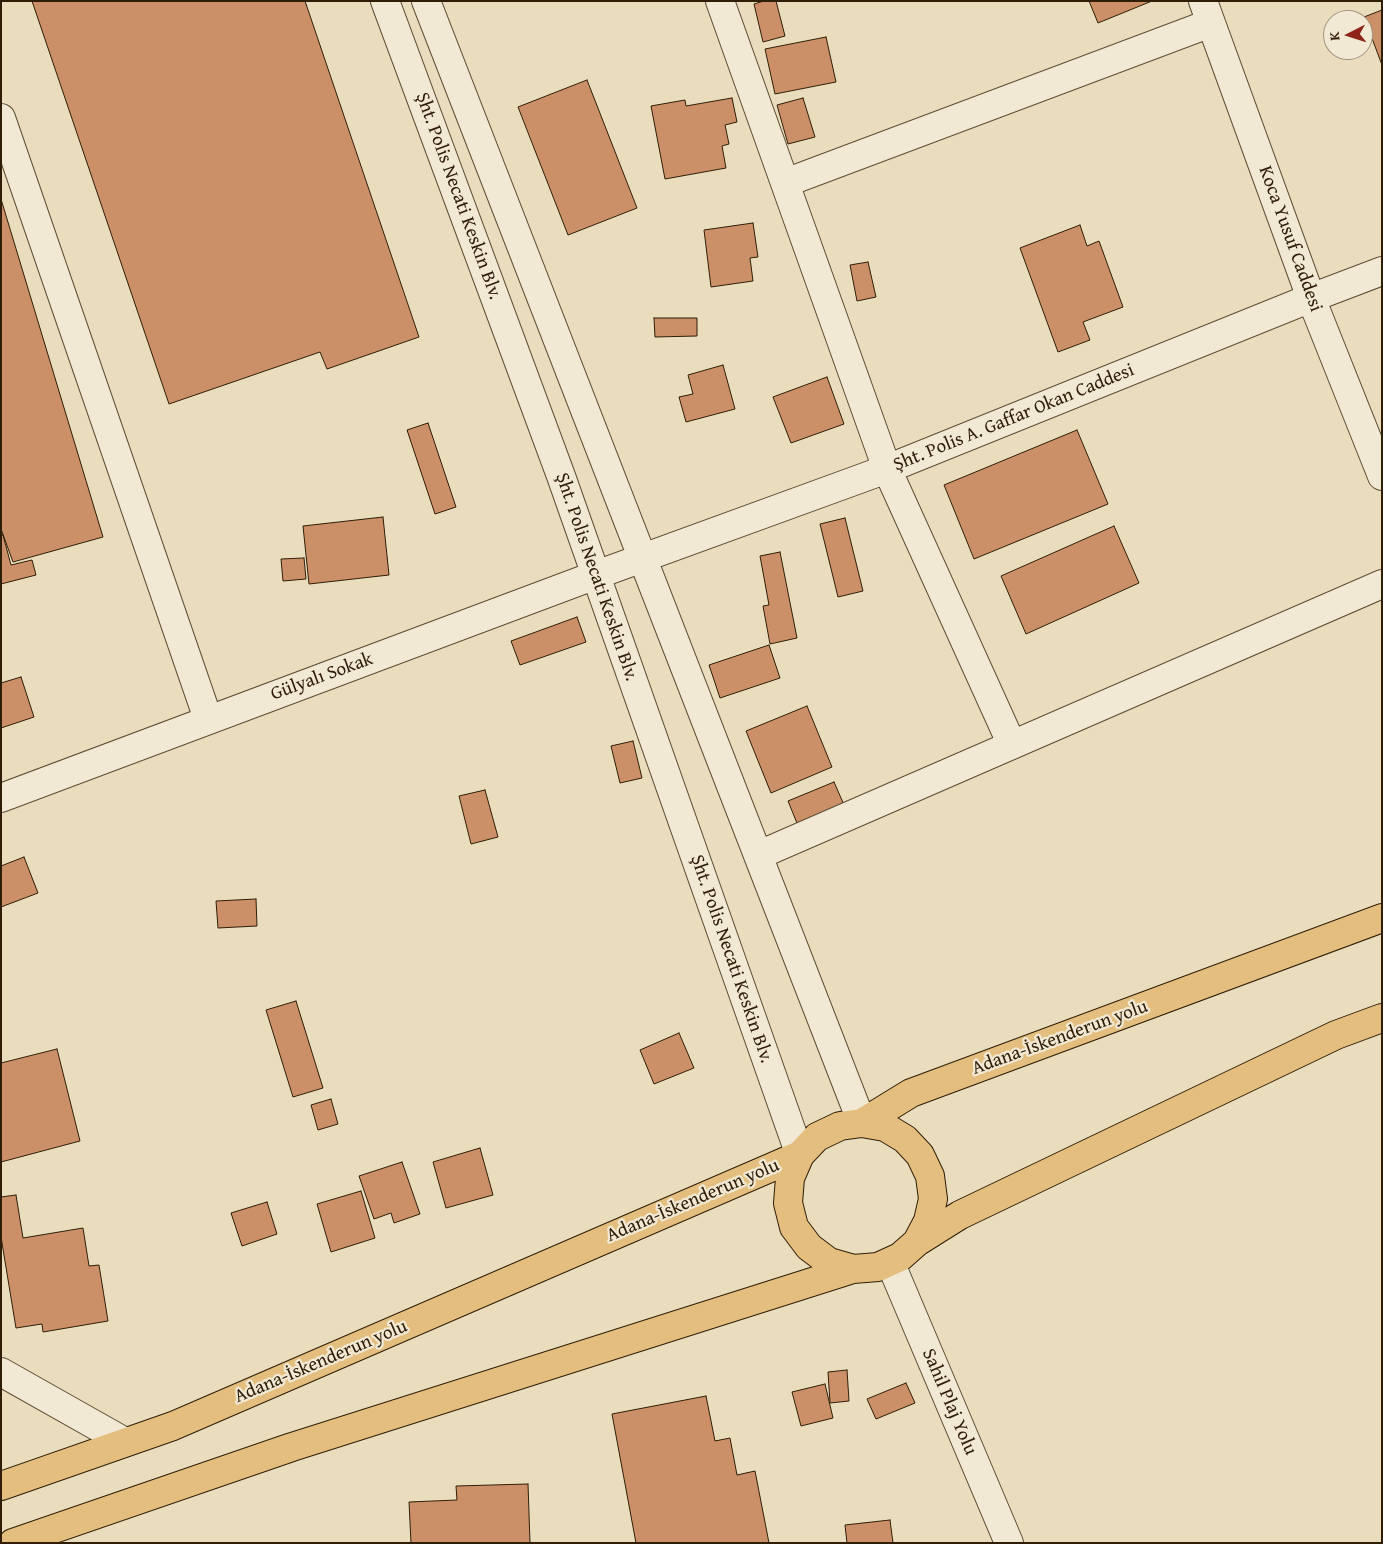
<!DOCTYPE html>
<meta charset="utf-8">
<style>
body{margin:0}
#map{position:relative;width:1383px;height:1544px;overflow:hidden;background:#e9ddbd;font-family:"Gentium Book Plus",serif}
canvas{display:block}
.frame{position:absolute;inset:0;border:2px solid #2f1d06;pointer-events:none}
.north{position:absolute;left:1323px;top:10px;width:50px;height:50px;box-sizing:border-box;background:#f1e9d4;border:1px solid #a39782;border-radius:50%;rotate:265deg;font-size:14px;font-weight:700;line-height:20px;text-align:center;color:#2f1d06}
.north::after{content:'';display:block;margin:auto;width:18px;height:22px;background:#8f2418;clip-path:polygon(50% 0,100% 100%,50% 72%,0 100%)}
</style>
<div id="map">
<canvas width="1383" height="1544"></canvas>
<div class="frame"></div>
<div class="north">K</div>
</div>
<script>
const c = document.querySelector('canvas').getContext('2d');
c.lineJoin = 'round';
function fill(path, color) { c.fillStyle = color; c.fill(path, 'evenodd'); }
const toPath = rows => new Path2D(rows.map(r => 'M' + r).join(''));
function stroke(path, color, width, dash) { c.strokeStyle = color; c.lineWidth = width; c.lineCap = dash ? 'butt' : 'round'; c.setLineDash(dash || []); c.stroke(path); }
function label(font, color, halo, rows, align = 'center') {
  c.font = font + ' "Gentium Book Plus",serif'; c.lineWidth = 4.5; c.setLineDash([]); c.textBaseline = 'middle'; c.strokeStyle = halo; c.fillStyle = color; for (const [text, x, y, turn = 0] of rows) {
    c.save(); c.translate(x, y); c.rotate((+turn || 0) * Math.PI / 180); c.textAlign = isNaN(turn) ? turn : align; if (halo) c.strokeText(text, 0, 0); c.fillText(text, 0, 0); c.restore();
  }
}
const building = toPath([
 [32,1,305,1,419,337,327,369,320,352,169,404,32,1],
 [764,1,776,1,785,36,763,42,754,4,764,1],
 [1089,1,1152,1,1098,23,1089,1],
 [1382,10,1382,65,1364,17,1382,10],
 [826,37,836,82,775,94,765,49,826,37],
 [587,80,637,208,568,235,518,107,587,80],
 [732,98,737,122,725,125,729,144,722,146,726,168,665,179,651,106,685,100,686,106,732,98],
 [803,98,815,137,788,144,777,105,803,98],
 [1,199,103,537,13,562,1,529,1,199],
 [753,223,758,257,750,258,753,281,711,287,704,230,753,223],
 [1080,225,1087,246,1099,241,1123,307,1083,322,1090,340,1058,352,1020,248,1080,225],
 [868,262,876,297,857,301,850,265,868,262],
 [654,318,697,318,697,336,655,337,654,318],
 [723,365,735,409,686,422,679,397,693,394,688,375,723,365],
 [827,377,844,424,791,443,773,397,827,377],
 [428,423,456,507,435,514,407,430,428,423],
 [1077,430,1108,504,974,559,944,485,1077,430],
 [383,517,389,575,309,584,303,526,383,517],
 [845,518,863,591,838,597,820,524,845,518],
 [1114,526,1139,583,1026,634,1001,576,1114,526],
 [3,535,11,565,32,560,36,575,1,584,1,536,3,535],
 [780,552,797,638,770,644,763,606,769,605,760,556,780,552],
 [304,558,306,579,283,581,281,559,304,558],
 [577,617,586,642,520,665,511,641,577,617],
 [769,645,780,678,720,698,709,665,769,645],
 [21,677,34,717,1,728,1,683,21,677],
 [807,706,832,767,771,793,746,731,807,706],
 [633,741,642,778,620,783,611,746,633,741],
 [834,782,848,814,801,833,788,801,834,782],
 [485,790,498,837,471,844,459,796,485,790],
 [24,857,38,893,1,907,1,866,24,857],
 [256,899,257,926,218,928,216,901,256,899],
 [296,1001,323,1088,293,1097,266,1010,296,1001],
 [679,1033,694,1068,654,1084,640,1050,679,1033],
 [57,1049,80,1141,1,1162,1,1063,57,1049],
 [331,1099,338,1124,318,1130,311,1105,331,1099],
 [480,1148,493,1195,446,1208,433,1162,480,1148],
 [402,1162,420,1214,394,1223,391,1213,374,1219,359,1176,402,1162],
 [361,1191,375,1238,331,1252,317,1204,361,1191],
 [16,1195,23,1238,83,1228,89,1266,99,1265,108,1321,43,1332,42,1324,16,1328,1,1237,1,1197,16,1195],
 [267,1202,277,1234,242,1246,231,1213,267,1202],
 [847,1370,849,1401,830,1403,828,1372,847,1370],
 [906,1383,915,1403,876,1419,867,1399,906,1383],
 [825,1384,833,1418,801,1426,792,1392,825,1384],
 [706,1396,715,1441,730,1438,737,1475,755,1471,769,1543,636,1543,612,1414,706,1396],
 [528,1484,530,1543,411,1543,409,1502,457,1500,456,1486,528,1484],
 [890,1520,893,1543,847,1543,845,1525,890,1520]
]);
fill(building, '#cc9068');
stroke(building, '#2f1d06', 1);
const minor = toPath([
 [385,1,561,476,800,1155],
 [426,1,862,1123],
 [720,1,887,469,1012,745],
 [1203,1,1311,298,1382,476],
 [1,118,208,719],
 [785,183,1211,23],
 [1,798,596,575,887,469,1311,298,1382,271],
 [759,855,1382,584],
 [890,1262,1009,1543],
 [1,1372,125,1442]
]);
const highway = toPath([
 [862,1123,885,1127,905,1139,920,1155,930,1176,933,1199,928,1221,917,1242],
 [800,1155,790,1178,788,1203,794,1227,809,1247,829,1262,853,1269],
 [1,1486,173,1426,800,1155,817,1137,840,1126,862,1123,911,1093,1382,918],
 [13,1543,292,1447,853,1269,878,1267,900,1257,917,1242,960,1215,1336,1035,1382,1018]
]);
stroke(minor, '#5e4d34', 30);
stroke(highway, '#2f1d06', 30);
stroke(minor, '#f1e9d4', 28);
stroke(highway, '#e4be7e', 28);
label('19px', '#2f1d06', '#f1e9d4', [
 ["Şht. Polis Necati Keskin Blv.",458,196,70],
 ["Koca Yusuf Caddesi",1290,239,70],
 ["Şht. Polis A. Gaffar Okan Caddesi",1014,418,-22],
 ["Şht. Polis Necati Keskin Blv.",596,577,71],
 ["Gülyalı Sokak",322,677,-20],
 ["Şht. Polis Necati Keskin Blv.",731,959,71],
 ["Adana-İskenderun yolu",1060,1038,-20],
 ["Adana-İskenderun yolu",693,1201,-23],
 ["Adana-İskenderun yolu",321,1362,-23],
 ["Sahil Plaj Yolu",949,1402,67]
]);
</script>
